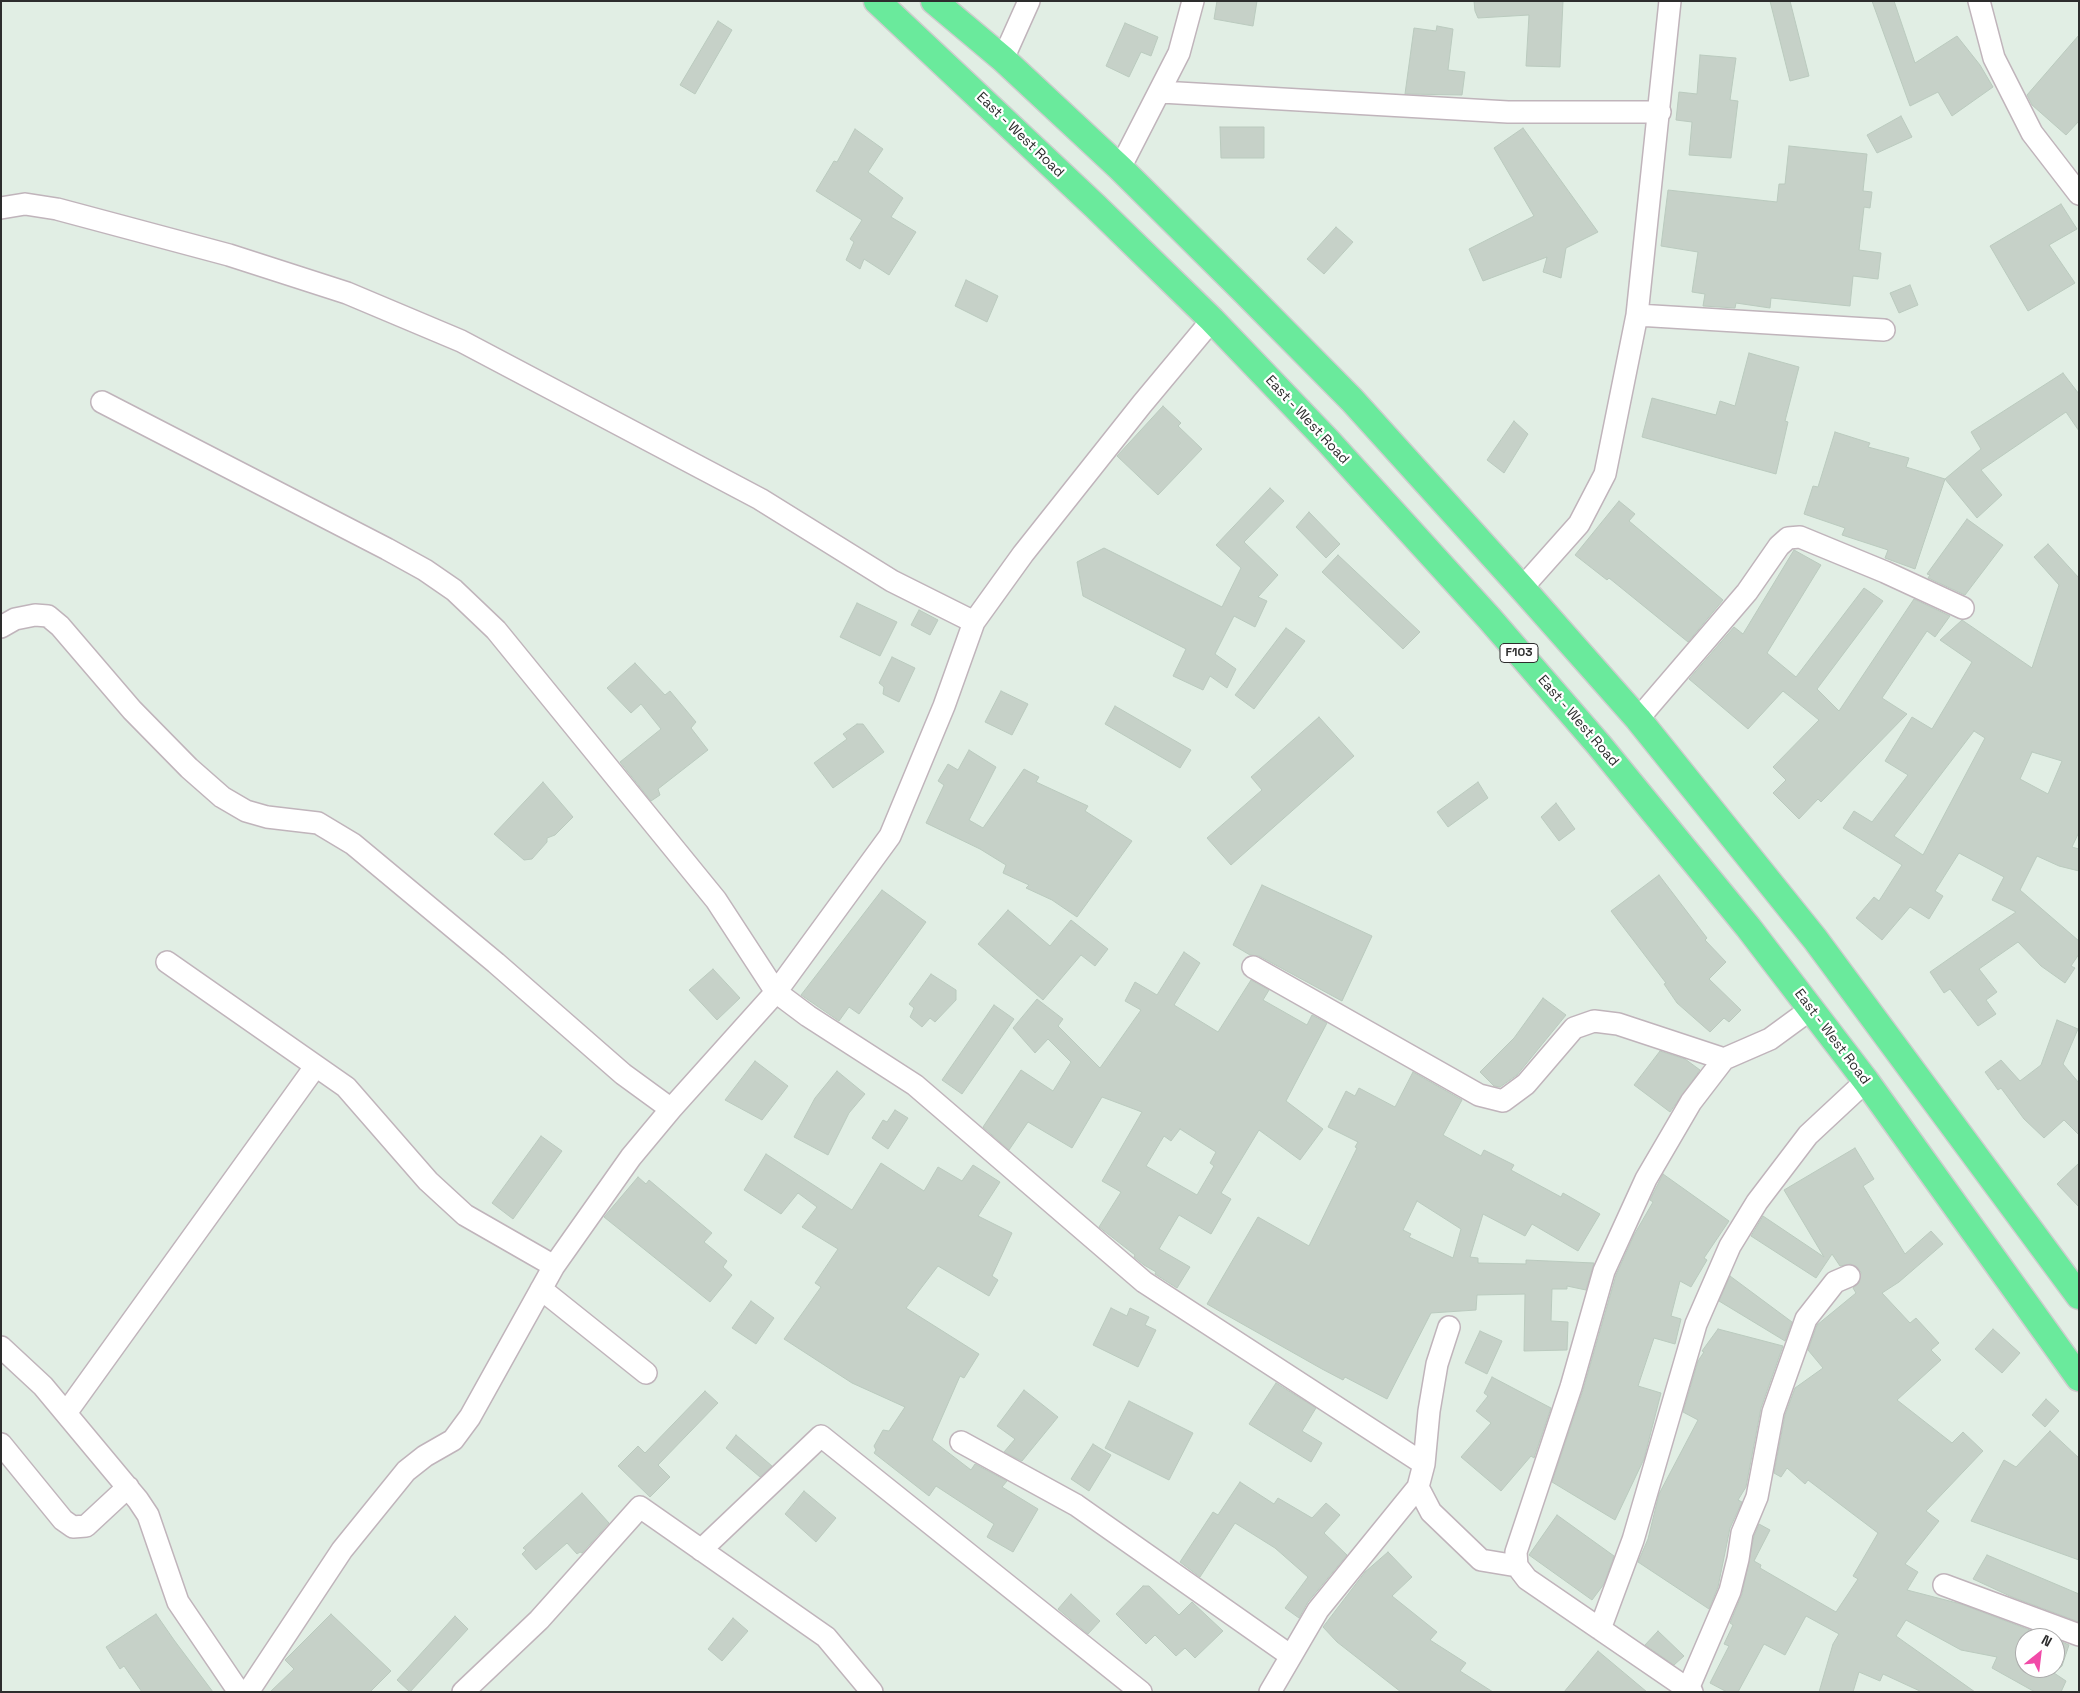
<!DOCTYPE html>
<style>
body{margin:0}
#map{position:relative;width:2080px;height:1693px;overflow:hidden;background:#e1eee4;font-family:"Space Grotesk",sans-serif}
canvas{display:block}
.frame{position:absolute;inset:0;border:2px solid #2d2d2d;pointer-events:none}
.north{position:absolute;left:2015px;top:1628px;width:50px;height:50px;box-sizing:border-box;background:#fff;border:1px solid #ababab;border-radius:50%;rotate:29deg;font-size:14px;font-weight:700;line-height:20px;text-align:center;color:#2d2d2d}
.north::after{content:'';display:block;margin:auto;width:18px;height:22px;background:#f14ba8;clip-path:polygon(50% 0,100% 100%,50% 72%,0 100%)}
</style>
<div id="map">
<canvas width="2080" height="1693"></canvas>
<div class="frame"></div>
<div class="north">N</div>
</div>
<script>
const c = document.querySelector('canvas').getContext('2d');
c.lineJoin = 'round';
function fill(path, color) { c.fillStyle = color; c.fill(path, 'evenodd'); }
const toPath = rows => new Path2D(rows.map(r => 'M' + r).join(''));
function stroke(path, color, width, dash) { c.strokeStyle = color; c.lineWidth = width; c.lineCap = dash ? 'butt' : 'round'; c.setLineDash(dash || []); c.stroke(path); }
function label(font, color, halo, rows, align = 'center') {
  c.font = font + ' "Space Grotesk",sans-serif'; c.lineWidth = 4.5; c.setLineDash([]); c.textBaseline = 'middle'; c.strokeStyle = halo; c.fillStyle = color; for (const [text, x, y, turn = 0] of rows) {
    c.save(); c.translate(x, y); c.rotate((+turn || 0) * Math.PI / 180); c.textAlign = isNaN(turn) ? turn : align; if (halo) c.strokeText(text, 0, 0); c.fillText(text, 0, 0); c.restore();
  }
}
const building = toPath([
 [1217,1,1257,1,1253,26,1214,19,1217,1],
 [1474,1,1563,1,1560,67,1526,66,1529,15,1478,18,1475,11,1474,1],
 [1770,1,1790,1,1809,76,1790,81,1770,1],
 [1872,1,1894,1,1915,63,1957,36,1980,65,1993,87,1952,116,1938,92,1910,106,1872,1],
 [718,21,732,30,695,94,680,85,718,21],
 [1125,23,1158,37,1151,56,1141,52,1129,77,1106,66,1125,23],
 [1437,26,1453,29,1448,70,1465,72,1462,95,1405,94,1414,28,1436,31,1437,26],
 [2079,35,2079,121,2066,135,2032,105,2027,95,2079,35],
 [1700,55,1736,58,1730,100,1738,101,1731,158,1689,155,1692,122,1676,120,1679,92,1697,94,1700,55],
 [1901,116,1912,137,1877,153,1867,135,1901,116],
 [1220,127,1264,127,1264,158,1221,158,1220,127],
 [1523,128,1598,232,1566,248,1561,278,1543,272,1547,257,1483,281,1469,249,1534,216,1494,148,1523,128],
 [855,129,883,149,868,172,903,198,891,217,916,232,889,275,864,259,860,269,846,260,854,242,850,239,862,220,816,191,834,161,837,162,855,129],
 [1789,146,1867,154,1863,191,1872,192,1870,208,1864,207,1859,250,1881,253,1878,279,1853,276,1850,306,1771,298,1770,308,1736,303,1735,308,1703,306,1705,294,1692,292,1698,252,1661,246,1668,190,1777,202,1779,184,1785,184,1789,146],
 [2061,204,2077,229,2049,245,2075,283,2028,311,1990,246,2061,204],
 [1336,227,1353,242,1324,274,1307,259,1336,227],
 [966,280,998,296,987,322,955,306,966,280],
 [1910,285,1918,305,1899,313,1890,293,1910,285],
 [1749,353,1799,367,1785,421,1788,422,1776,474,1642,437,1652,398,1716,415,1720,401,1735,406,1749,353],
 [2063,373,2079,394,2079,431,2066,412,1981,470,2002,495,1977,518,1945,479,1981,449,1971,432,2063,373],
 [1163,406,1181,423,1178,426,1202,449,1158,495,1117,456,1163,406],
 [1514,421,1528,434,1504,473,1487,460,1514,421],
 [1835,432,1870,443,1868,447,1909,458,1906,467,1945,479,1915,569,1885,558,1888,550,1842,535,1845,528,1804,514,1813,486,1818,487,1835,432],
 [1270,488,1284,501,1244,542,1278,575,1258,597,1267,601,1255,627,1234,616,1215,654,1236,669,1227,688,1210,676,1203,690,1173,676,1186,649,1083,596,1077,562,1104,548,1222,607,1241,568,1216,545,1270,488],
 [1619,501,1635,514,1629,521,1723,600,1688,642,1609,578,1607,580,1575,555,1619,501],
 [1309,512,1340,544,1326,558,1296,527,1309,512],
 [1967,519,2003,545,1965,595,1928,578,1930,575,1927,574,1967,519],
 [2048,544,2079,578,2079,832,2072,847,2079,849,2079,871,2059,866,2037,856,2020,890,2079,941,2079,954,2071,966,2075,968,2065,983,2041,966,2018,942,1979,969,1997,992,1986,1000,1996,1014,1978,1026,1950,989,1944,993,1930,972,2016,912,1992,900,2004,877,1959,853,1935,891,1943,896,1929,919,1910,907,1882,940,1856,918,1874,897,1879,901,1902,865,1843,828,1854,811,1872,822,1908,775,1885,761,1912,717,1932,729,1972,662,1940,640,1962,620,2032,668,2059,585,2034,557,2048,544],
 [1974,731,1985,738,1923,855,1894,836,1974,731],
 [2032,752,2062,761,2048,794,2020,779,2032,752],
 [1794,550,1821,565,1767,653,1796,677,1864,588,1883,601,1817,689,1839,711,1914,599,1950,616,1935,637,1927,631,1882,698,1907,714,1821,802,1818,799,1799,819,1773,793,1786,780,1773,767,1819,720,1783,691,1748,729,1689,679,1734,627,1743,634,1794,550],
 [1338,555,1420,632,1403,649,1322,572,1338,555],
 [857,603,897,622,880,656,840,637,857,603],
 [919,610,938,620,930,635,911,625,919,610],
 [1286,628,1305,641,1254,709,1235,695,1286,628],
 [892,657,915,668,899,702,883,694,884,687,879,683,892,657],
 [635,663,665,695,670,691,696,722,691,728,708,750,658,789,660,795,651,801,620,762,661,729,641,704,631,713,607,688,635,663],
 [1001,691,1028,704,1012,735,985,722,1001,691],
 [1115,706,1191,750,1180,768,1105,724,1115,706],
 [1319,717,1354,756,1231,865,1207,838,1262,790,1251,777,1319,717],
 [857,724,863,724,884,752,833,788,814,763,847,739,843,734,857,724],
 [969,750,996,767,969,820,983,828,1024,769,1039,777,1036,782,1088,806,1085,811,1132,841,1077,917,1052,900,1026,888,1029,885,1003,873,1006,865,980,849,926,823,944,785,938,781,948,764,958,770,969,750],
 [543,782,573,817,555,835,547,838,547,842,532,859,524,860,494,834,543,782],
 [1478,782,1488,798,1448,827,1437,812,1478,782],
 [1556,803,1575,829,1559,841,1541,817,1556,803],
 [1659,875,1707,938,1705,940,1726,962,1709,979,1741,1010,1729,1022,1724,1018,1710,1032,1677,1003,1664,984,1666,983,1611,911,1659,875],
 [1262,885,1372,936,1342,1001,1259,956,1250,955,1233,945,1262,885],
 [882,890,926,922,859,1014,849,1007,839,1021,801,995,882,890],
 [1008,910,1050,946,1071,920,1108,949,1095,966,1081,955,1043,1000,978,944,1008,910],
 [1184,952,1200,963,1174,1005,1218,1032,1251,980,1269,990,1263,1000,1307,1025,1312,1015,1327,1023,1286,1101,1323,1129,1300,1160,1259,1130,1221,1193,1231,1199,1211,1234,1179,1215,1159,1249,1190,1267,1177,1288,1155,1274,1156,1272,1144,1265,1134,1257,1135,1255,1099,1227,1121,1192,1102,1181,1142,1112,1102,1097,1072,1148,1028,1122,1009,1150,983,1127,1021,1070,1053,1091,1071,1062,1048,1039,1035,1053,1013,1028,1037,999,1063,1019,1058,1026,1100,1068,1141,1010,1125,1001,1135,982,1157,995,1184,952],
 [1180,1129,1216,1152,1210,1163,1214,1166,1197,1195,1146,1166,1164,1136,1171,1141,1180,1129],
 [713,969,740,998,717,1020,689,990,713,969],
 [931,974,956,990,956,1000,935,1022,930,1018,922,1027,910,1017,914,1008,909,1004,931,974],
 [1543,998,1566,1015,1517,1075,1500,1087,1494,1086,1480,1072,1514,1038,1543,998],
 [994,1005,1014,1019,962,1094,942,1080,994,1005],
 [2057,1020,2078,1029,2063,1064,2079,1083,2079,1135,2064,1120,2044,1138,2024,1119,2001,1088,1998,1090,1985,1072,2001,1060,2020,1081,2041,1065,2057,1020],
 [1660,1051,1685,1059,1700,1070,1670,1112,1634,1085,1660,1051],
 [755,1061,788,1086,762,1120,725,1100,755,1061],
 [837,1071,865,1094,849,1113,828,1155,794,1137,815,1098,837,1071],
 [1413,1072,1462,1100,1443,1135,1481,1156,1484,1150,1514,1165,1511,1170,1561,1197,1563,1193,1600,1214,1578,1251,1532,1224,1525,1236,1483,1214,1470,1257,1478,1258,1478,1263,1526,1264,1526,1260,1594,1263,1586,1290,1567,1286,1567,1289,1552,1289,1551,1321,1568,1322,1567,1350,1524,1351,1525,1294,1477,1295,1476,1310,1431,1313,1387,1399,1345,1377,1343,1380,1322,1369,1207,1304,1258,1217,1309,1246,1357,1148,1355,1147,1358,1142,1328,1127,1346,1091,1355,1096,1359,1088,1395,1107,1413,1072],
 [1417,1201,1461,1229,1453,1258,1409,1237,1411,1234,1403,1230,1417,1201],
 [895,1110,908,1118,888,1149,872,1138,883,1120,887,1122,895,1110],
 [541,1136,562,1151,513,1219,492,1203,541,1136],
 [1855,1148,1874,1179,1863,1186,1905,1254,1931,1231,1943,1244,1899,1282,1882,1293,1910,1323,1916,1318,1939,1343,1931,1350,1941,1360,1897,1400,1952,1443,1963,1432,1983,1451,1926,1511,1939,1521,1905,1564,1918,1572,1907,1590,1961,1604,2051,1638,2025,1638,2025,1668,2055,1668,2055,1639,2069,1645,2062,1666,2054,1673,2066,1681,2061,1692,2035,1692,1992,1668,1997,1657,1961,1650,1906,1620,1896,1636,1975,1692,1922,1692,1883,1674,1880,1681,1859,1672,1853,1692,1819,1692,1833,1644,1839,1634,1806,1616,1785,1655,1764,1644,1738,1692,1727,1692,1710,1683,1729,1646,1724,1644,1733,1625,1730,1623,1742,1594,1754,1536,1759,1524,1770,1530,1754,1561,1761,1565,1760,1568,1836,1612,1858,1579,1853,1576,1878,1533,1808,1480,1805,1484,1787,1468,1781,1477,1774,1473,1785,1415,1795,1388,1823,1368,1808,1350,1817,1325,1856,1293,1853,1288,1859,1283,1861,1272,1851,1264,1840,1266,1832,1254,1816,1278,1751,1236,1763,1216,1824,1257,1784,1190,1855,1148],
 [766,1154,852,1210,881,1163,924,1191,938,1167,962,1181,973,1165,1000,1182,978,1216,1012,1233,992,1276,998,1280,989,1296,938,1266,906,1308,979,1354,964,1378,960,1376,932,1440,971,1470,975,1464,1007,1481,1002,1487,1038,1509,1013,1552,987,1537,994,1524,936,1486,929,1496,874,1453,876,1450,874,1446,883,1430,889,1431,905,1407,852,1383,784,1339,821,1287,815,1283,838,1249,802,1227,817,1207,798,1193,781,1214,744,1190,766,1154],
 [2079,1163,2079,1207,2057,1184,2079,1163],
 [1663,1174,1729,1221,1704,1258,1707,1260,1691,1287,1680,1281,1671,1316,1681,1319,1675,1344,1654,1338,1638,1386,1661,1393,1644,1459,1615,1520,1552,1482,1583,1390,1616,1275,1634,1235,1653,1202,1650,1200,1663,1174],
 [638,1177,646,1184,649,1180,712,1233,704,1242,727,1261,723,1267,732,1275,710,1302,604,1217,638,1177],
 [1730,1276,1792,1322,1785,1341,1719,1301,1730,1276],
 [751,1301,774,1318,756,1344,732,1328,751,1301],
 [1111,1308,1127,1316,1130,1308,1149,1317,1145,1325,1156,1330,1138,1367,1093,1345,1111,1308],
 [1718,1329,1783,1346,1761,1408,1746,1487,1738,1500,1742,1502,1730,1528,1718,1587,1709,1609,1638,1562,1648,1539,1659,1494,1698,1420,1683,1412,1698,1361,1704,1352,1702,1351,1718,1329],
 [1993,1329,2020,1353,2002,1373,1975,1349,1993,1329],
 [1480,1331,1502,1341,1487,1374,1465,1363,1480,1331],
 [1492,1377,1551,1408,1534,1458,1531,1456,1501,1491,1461,1457,1491,1423,1476,1411,1488,1396,1484,1393,1492,1377],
 [1276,1383,1316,1408,1302,1431,1322,1443,1311,1462,1249,1424,1276,1383],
 [1024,1390,1058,1417,1022,1461,1004,1452,1015,1439,997,1426,1024,1390],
 [705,1391,718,1403,658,1465,670,1477,650,1497,618,1466,638,1446,645,1453,705,1391],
 [2046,1399,2059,1411,2045,1427,2032,1415,2046,1399],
 [1129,1401,1193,1433,1169,1480,1105,1448,1129,1401],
 [2050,1431,2079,1458,2079,1560,1971,1521,2004,1460,2016,1467,2050,1431],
 [736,1435,772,1466,760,1477,726,1448,736,1435],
 [1093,1444,1111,1455,1089,1491,1071,1479,1093,1444],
 [1240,1482,1274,1504,1278,1498,1312,1518,1326,1503,1340,1515,1324,1533,1347,1555,1308,1602,1299,1618,1285,1608,1308,1577,1275,1548,1235,1523,1200,1577,1180,1562,1213,1512,1218,1515,1240,1482],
 [804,1491,836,1518,816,1542,785,1514,804,1491],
 [582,1493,609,1523,582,1553,580,1552,577,1554,567,1543,536,1570,522,1554,526,1550,523,1548,582,1493],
 [1557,1515,1614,1556,1604,1584,1592,1600,1529,1555,1557,1515],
 [1388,1552,1412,1577,1392,1596,1437,1632,1430,1640,1466,1663,1460,1671,1493,1692,1401,1692,1337,1642,1323,1627,1365,1572,1388,1552],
 [1987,1555,2079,1594,2079,1622,2012,1597,1973,1579,1987,1555],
 [1143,1586,1149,1586,1179,1615,1192,1602,1223,1631,1195,1658,1185,1648,1176,1656,1155,1635,1146,1644,1116,1614,1143,1586],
 [1071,1594,1100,1621,1088,1634,1058,1609,1071,1594],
 [156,1614,174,1640,213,1692,142,1692,124,1666,120,1669,106,1647,156,1614],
 [331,1614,391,1671,370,1692,270,1692,294,1669,285,1660,331,1614],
 [455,1616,468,1629,410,1692,397,1680,455,1616],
 [733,1618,748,1631,722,1661,708,1649,733,1618],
 [1658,1631,1684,1656,1674,1665,1645,1645,1658,1631],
 [1598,1651,1647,1692,1564,1692,1598,1651]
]);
fill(building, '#c6d1c8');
stroke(building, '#bacabe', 1);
const minor = toPath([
 [1979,1,1994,58,2032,133,2079,194],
 [1003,59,1029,1],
 [1161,92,1508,112,1660,112],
 [1120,168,1179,53,1193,1],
 [1,208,25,204,57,209,229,255,347,293,461,341,760,499,892,581,974,622],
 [1637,315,1884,330],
 [102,402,387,549,425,570,454,590,496,630,716,900,776,992,808,1016,915,1085,1144,1282,1424,1464],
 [1522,588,1579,524,1605,474,1637,315,1670,1],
 [1,627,15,619,35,615,48,616,60,626,132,710,189,768,222,797,246,811,267,817,318,823,353,844,496,963,623,1074,671,1109],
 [1638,719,1747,592,1779,546,1788,538,1800,537,1885,572,1963,608],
 [167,962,346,1087,428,1181,465,1215,554,1266],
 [1253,967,1479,1095,1503,1101,1526,1084,1574,1028,1594,1021,1618,1024,1724,1059],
 [541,1289,646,1373],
 [1,1347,43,1386,138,1500,148,1515,178,1602,239,1692],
 [66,1413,315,1067],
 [961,1442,1076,1505,1291,1656],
 [1,1444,63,1520,73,1527,86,1526,128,1487],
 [1418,1487,1431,1512,1481,1560,1517,1566],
 [701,1550,821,1436,1141,1692],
 [1944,1585,2079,1635],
 [1600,1629,1633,1540,1696,1324,1730,1246,1757,1202,1808,1135,1866,1081],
 [1688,1689,1730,1591,1738,1559,1742,1533,1757,1497,1773,1412,1806,1319,1835,1282,1849,1276],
 [248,1692,342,1550,406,1471,425,1456,453,1440,470,1417,554,1266,631,1157,671,1109,776,992,890,836,944,706,974,622,1023,554,1142,404,1212,320],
 [463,1692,539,1620,640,1507,826,1637,872,1692],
 [1270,1692,1318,1610,1418,1487,1424,1464,1429,1411,1437,1364,1449,1327],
 [1692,1692,1527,1579,1517,1566,1516,1552,1571,1387,1604,1271,1646,1179,1691,1102,1724,1059,1770,1039,1811,1009]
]);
const major = toPath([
 [877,1,1095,206,1212,320,1328,441,1489,618,1599,745,1748,927,1866,1081,2079,1378],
 [934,1,1003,59,1120,168,1244,291,1352,400,1522,588,1638,719,1815,939,2079,1296]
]);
stroke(minor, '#c0b4bb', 24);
stroke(major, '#cdcdcd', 29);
stroke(minor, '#fff', 21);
stroke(major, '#6aea9c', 26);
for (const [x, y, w] of [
 [1519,653,38]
]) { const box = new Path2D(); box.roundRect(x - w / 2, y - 9.5, w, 19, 4); c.fillStyle = '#fff'; c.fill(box); stroke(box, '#2d2d2d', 1); }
label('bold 12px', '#2d2d2d', null, [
 ["F103",1519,653]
]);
label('14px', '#2d2d2d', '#fff', [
 ["East - West Road",1020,135,44],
 ["East - West Road",1307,420,47],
 ["East - West Road",1578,721,49],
 ["East - West Road",1832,1037,53]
]);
</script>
